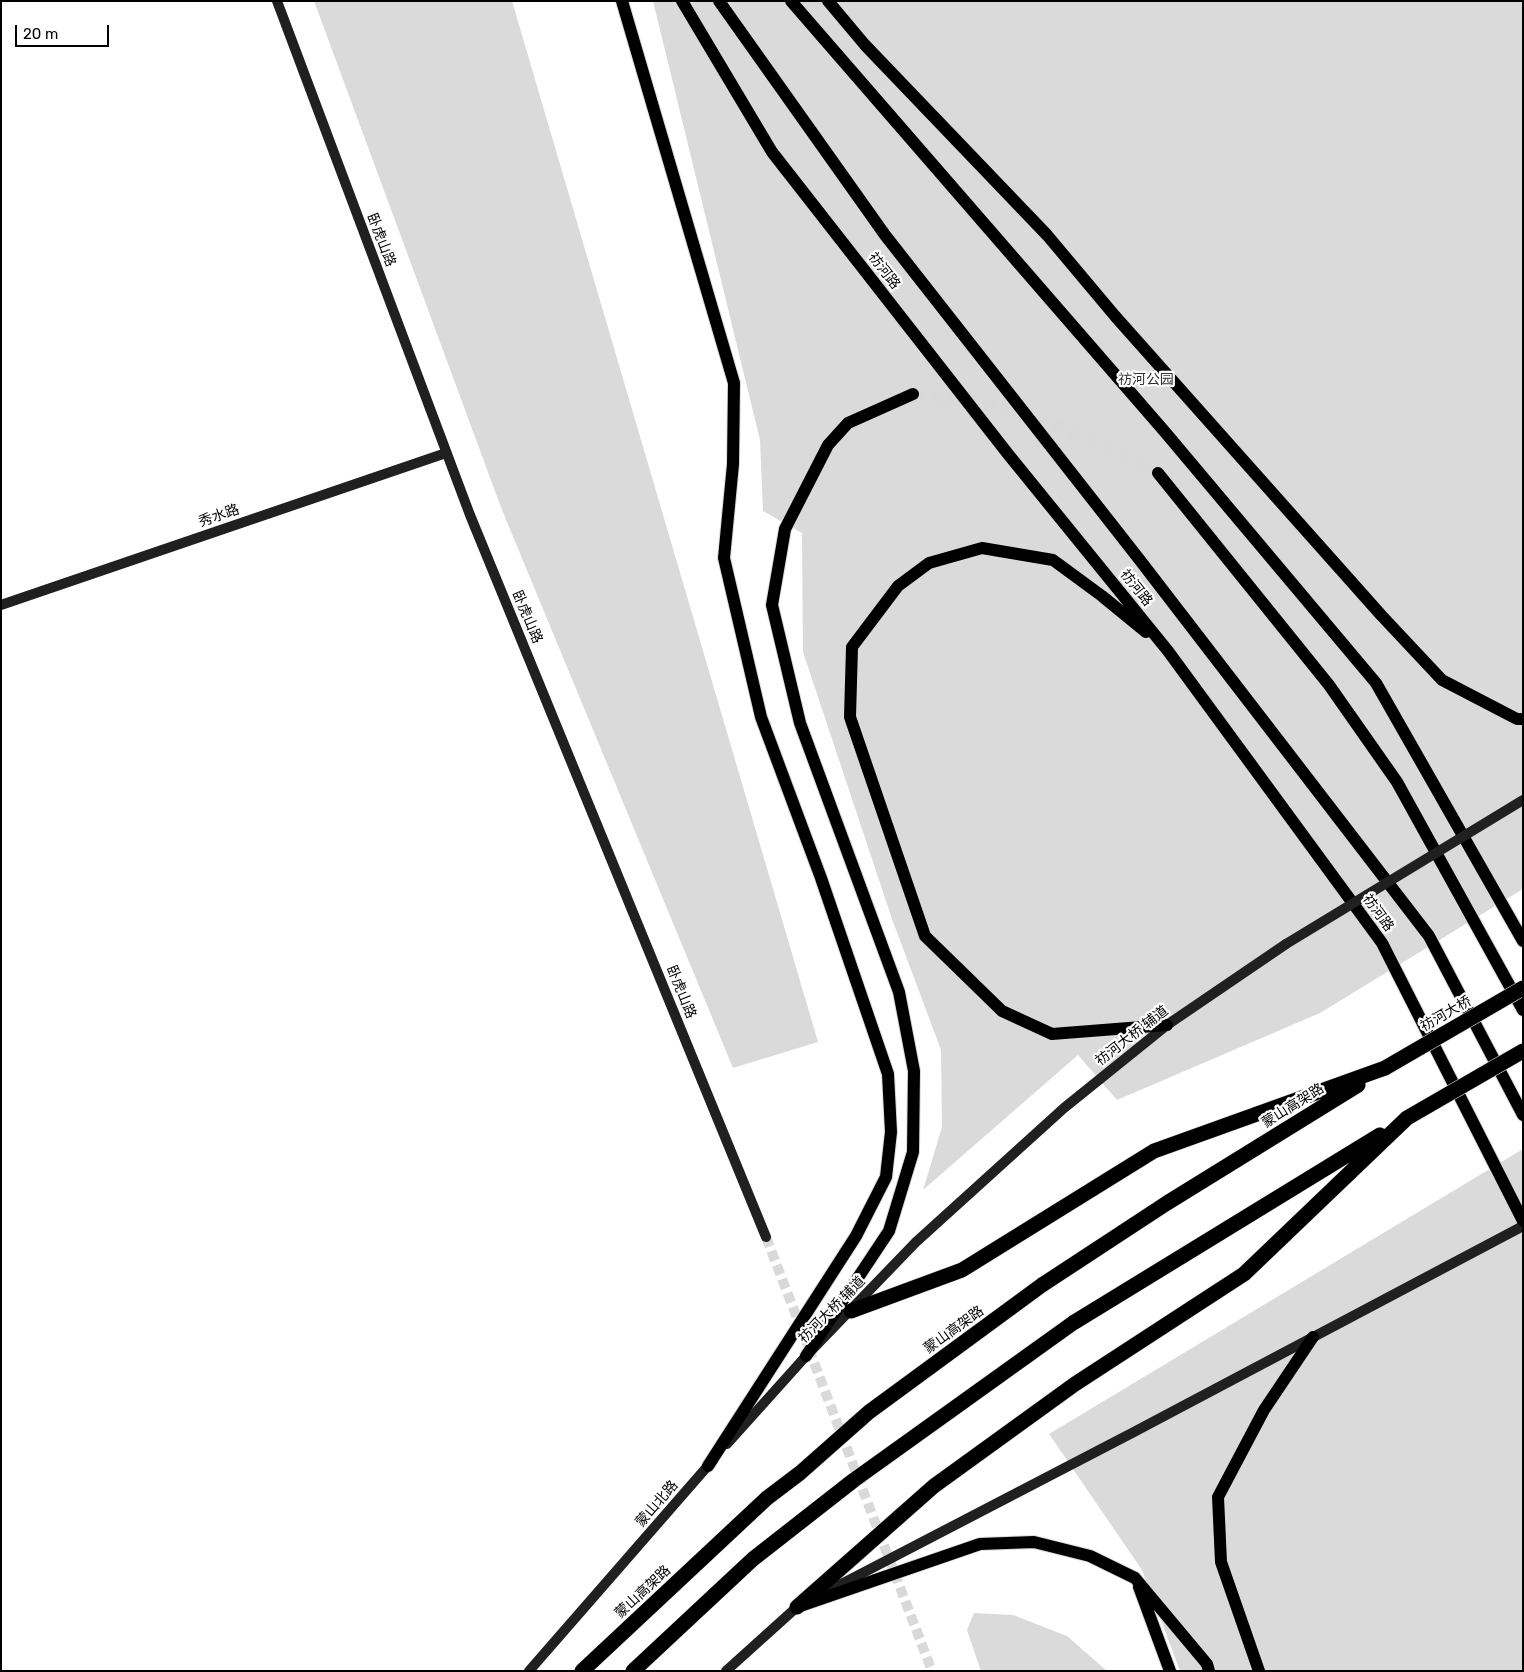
<!DOCTYPE html>
<meta charset="utf-8">
<style>
body{margin:0}
#map{position:relative;width:1524px;height:1672px;overflow:hidden;background:#fff;font-family:Rubik,sans-serif}
canvas{display:block}
.frame{position:absolute;inset:0;border:2px solid #000;pointer-events:none}
.scale{position:absolute;left:15px;top:25px;width:94px;height:22px;box-sizing:border-box;border:2px solid #000;border-top:0;padding-left:6px;font-size:15px;line-height:18px;white-space:nowrap;color:#000;-webkit-text-stroke:4px #fff;paint-order:stroke}
</style>
<div id="map">
<canvas width="1524" height="1672"></canvas>
<div class="frame"></div>
<div class="scale">20 m</div>
</div>
<script>
const c = document.querySelector('canvas').getContext('2d');
c.lineJoin = 'round';
function fill(path, color) { c.fillStyle = color; c.fill(path, 'evenodd'); }
const toPath = rows => new Path2D(rows.map(r => 'M' + r).join(''));
function stroke(path, color, width, dash) { c.strokeStyle = color; c.lineWidth = width; c.lineCap = dash ? 'butt' : 'round'; c.setLineDash(dash || []); c.stroke(path); }
function label(font, color, halo, rows, align = 'center') {
  c.font = font + ' Rubik,"Noto Sans SC",sans-serif'; c.lineWidth = 4.5; c.setLineDash([]); c.textBaseline = 'middle'; c.strokeStyle = halo; c.fillStyle = color; for (const [text, x, y, turn = 0] of rows) {
    c.save(); c.translate(x, y); c.rotate((+turn || 0) * Math.PI / 180); c.textAlign = isNaN(turn) ? turn : align; if (halo) c.strokeText(text, 0, 0); c.fillText(text, 0, 0); c.restore();
  }
}
fill(toPath([
 [314,1,512,1,818,1042,733,1068,502,510],
 [653,1,1523,1,1523,889,1320,1013,1117,1100,1078,1055,923,1190,942,1127,941,1050,892,919,803,652,802,533,763,511,760,440],
 [1523,1149,1523,1671,1180,1671,1142,1570,1049,1434],
 [974,1613,1013,1615,1067,1636,1107,1671,981,1671,967,1630]
]), '#dadada');
stroke(toPath([
 [766,1237,932,1671]
]), '#d9d9d9', 10, [10, 5]);
stroke(toPath([
 [913,394,991,404,1071,431,1158,473]
]), '#d9d9d9', 12, [12, 6]);
const primary = toPath([
 [622,1,734,383,733,464,724,558,761,717,821,878,888,1074,891,1132,886,1177,856,1236,708,1466],
 [682,1,772,152,1008,454,1168,651,1382,943,1523,1221],
 [719,1,885,235,1139,559,1429,936,1523,1115],
 [791,1,1165,432,1376,683,1523,941],
 [828,1,865,45,1047,235,1115,316,1381,615,1442,680,1517,719,1523,719],
 [1158,473,1329,685,1397,782,1523,1010],
 [1146,632,1102,596,1053,560,982,548,929,563,898,586,852,647,850,717,925,936,1002,1011,1052,1034,1167,1025],
 [806,1356,889,1231,913,1152,914,1071,899,992,800,723,772,605,785,529,828,445,848,423,913,394],
 [1139,1587,1170,1671],
 [800,1606,980,1544,1034,1542,1090,1556,1135,1578,1207,1664,1209,1671],
 [1259,1671,1221,1562,1218,1497,1264,1410,1313,1337]
]);
const highway = toPath([
 [1042,1285,1167,1203,1358,1085],
 [851,1311,962,1270,1154,1151,1385,1068],
 [1073,1323,1380,1135],
 [797,1607,934,1486,1075,1384,1244,1274,1407,1118]
]);
stroke(primary, '#dbdbdb', 14);
stroke(highway, '#dbdbdb', 16);
stroke(toPath([
 [277,1,470,515,766,1237],
 [1,605,446,453],
 [727,1444,806,1356,916,1242,1064,1108,1167,1025,1286,944],
 [826,1592,1132,1433,1523,1226],
 [529,1671,713,1460],
 [726,1671,797,1607,802,1605]
]), '#202020', 10);
stroke(primary, '#000', 12);
stroke(highway, '#000', 15);
const highwayBridge = toPath([
 [1385,1068,1523,988],
 [1407,1118,1523,1051],
 [582,1671,767,1498,800,1473,869,1412,1042,1285],
 [633,1671,753,1559,854,1480,1073,1323]
]);
stroke(highwayBridge, '#dbdbdb', 16, []);
stroke(toPath([
 [1286,944,1523,800]
]), '#202020', 10);
stroke(highwayBridge, '#000', 15);
label('14px', '#000', '#fff', [
 ["卧虎山路",381,240,69],
 ["祊河路",884,271,52],
 ["秀水路",219,516,-19],
 ["祊河路",1136,588,51],
 ["卧虎山路",527,617,67],
 ["祊河路",1378,913,54],
 ["卧虎山路",681,992,68],
 ["祊河大桥",1446,1014,-30],
 ["祊河大桥 辅道",1132,1036,-38],
 ["蒙山高架路",1293,1106,-32],
 ["祊河大桥 辅道",832,1310,-45],
 ["蒙山高架路",954,1330,-36],
 ["蒙山北路",657,1504,-49],
 ["蒙山高架路",643,1592,-43]
]);
label('14px', '#313131', '#fff', [
 ["祊河公园",1146,380]
]);
</script>
